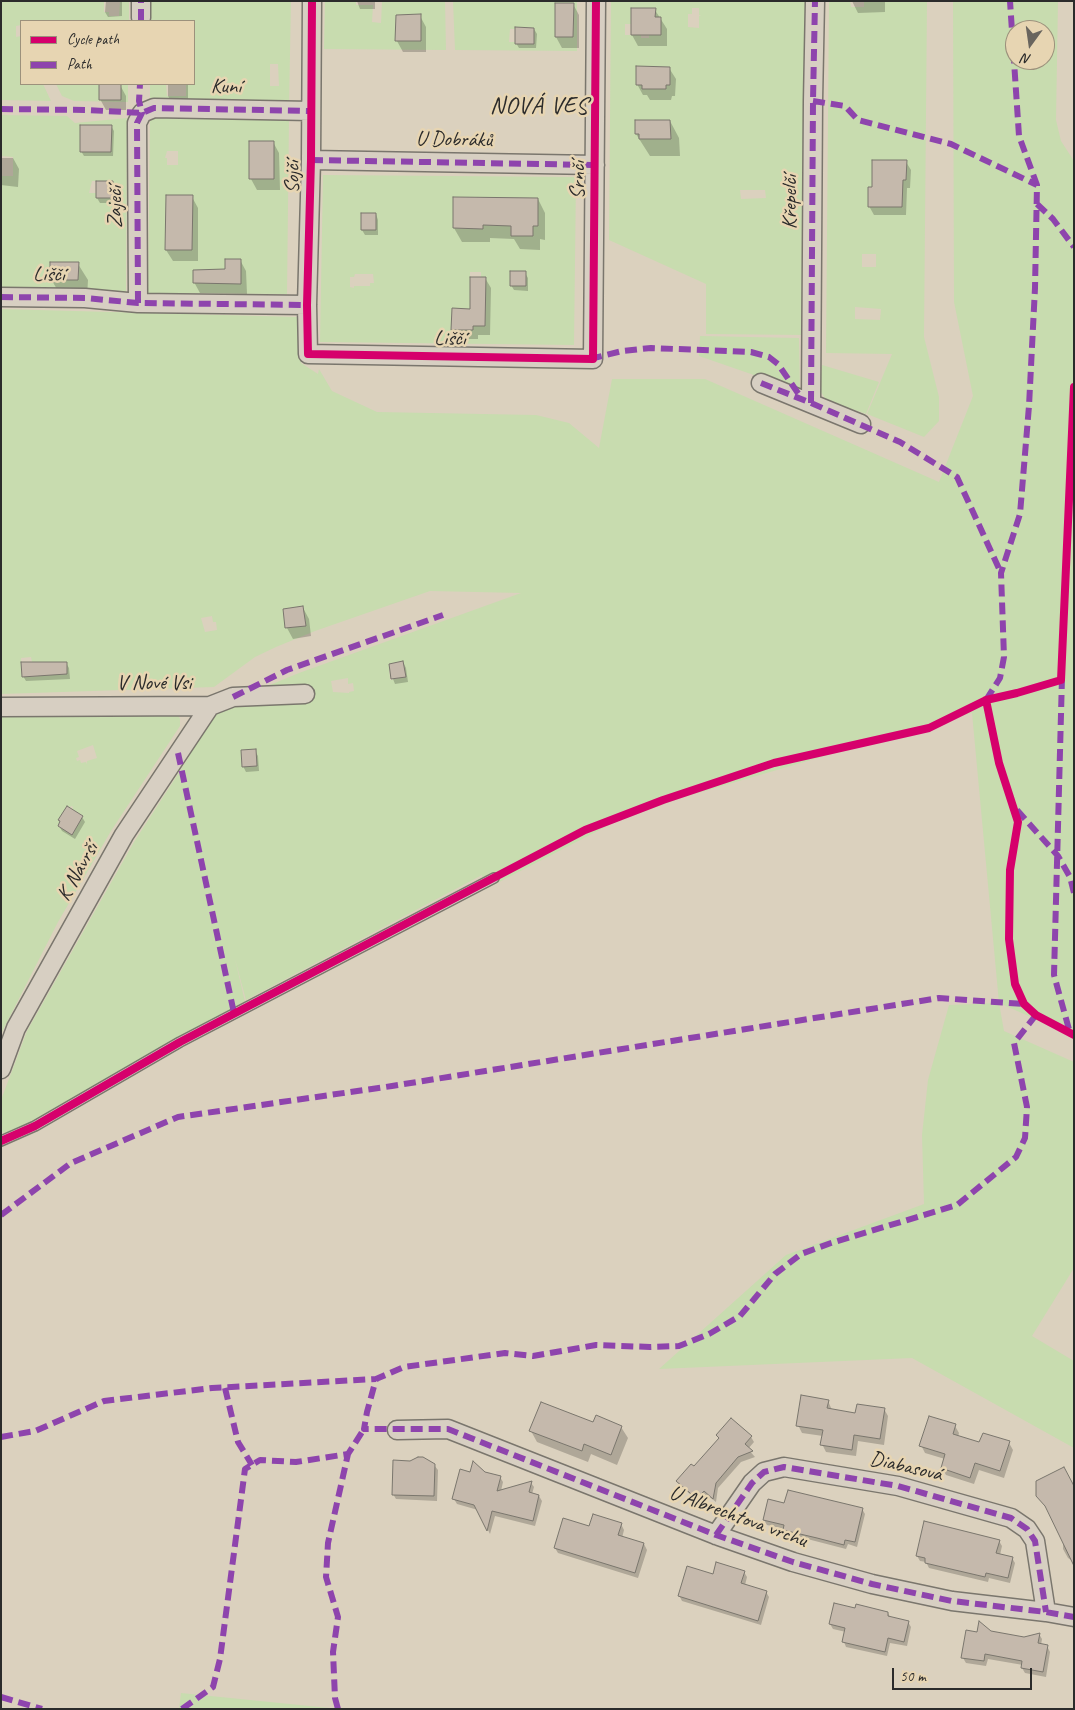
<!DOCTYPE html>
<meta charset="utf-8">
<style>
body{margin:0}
#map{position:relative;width:1075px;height:1710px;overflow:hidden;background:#dbd1be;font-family:Caveat,sans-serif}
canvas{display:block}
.frame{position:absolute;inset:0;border:2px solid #2b2b2b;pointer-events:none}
.legend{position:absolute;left:20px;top:20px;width:175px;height:65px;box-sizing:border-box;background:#e7d5b2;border:1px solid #9c917c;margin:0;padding:6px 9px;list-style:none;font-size:15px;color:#2b2b2b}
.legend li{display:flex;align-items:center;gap:10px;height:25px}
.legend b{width:25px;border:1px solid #9c917c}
.north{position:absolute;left:1005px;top:20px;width:50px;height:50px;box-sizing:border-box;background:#e7d5b2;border:1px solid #9c917c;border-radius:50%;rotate:194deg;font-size:14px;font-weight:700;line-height:20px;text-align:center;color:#2b2b2b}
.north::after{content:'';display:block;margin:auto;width:18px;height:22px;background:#69655e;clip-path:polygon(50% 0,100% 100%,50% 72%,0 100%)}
.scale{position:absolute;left:892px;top:1668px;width:140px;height:22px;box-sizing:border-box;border:2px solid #2b2b2b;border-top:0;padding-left:6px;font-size:15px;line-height:18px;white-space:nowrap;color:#2b2b2b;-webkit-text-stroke:4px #e7d5b2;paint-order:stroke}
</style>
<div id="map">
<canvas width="1075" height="1710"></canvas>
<div class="frame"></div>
<ul class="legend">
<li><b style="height:6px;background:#d6006c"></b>Cycle path</li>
<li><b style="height:6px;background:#8e44ad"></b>Path</li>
</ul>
<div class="north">N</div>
<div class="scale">50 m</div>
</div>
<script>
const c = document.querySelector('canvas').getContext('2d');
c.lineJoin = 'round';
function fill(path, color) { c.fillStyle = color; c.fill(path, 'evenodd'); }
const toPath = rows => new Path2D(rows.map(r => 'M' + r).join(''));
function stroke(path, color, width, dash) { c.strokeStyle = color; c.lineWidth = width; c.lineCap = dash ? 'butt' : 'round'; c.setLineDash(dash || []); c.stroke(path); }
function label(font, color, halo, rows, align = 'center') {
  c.font = font + ' Caveat,sans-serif'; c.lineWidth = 5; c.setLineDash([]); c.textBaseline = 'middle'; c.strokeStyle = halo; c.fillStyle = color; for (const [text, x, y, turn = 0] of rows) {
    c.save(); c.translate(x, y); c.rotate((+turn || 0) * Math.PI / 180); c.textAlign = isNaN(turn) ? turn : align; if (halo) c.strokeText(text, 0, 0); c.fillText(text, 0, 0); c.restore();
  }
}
fill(toPath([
 [1,1,104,1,104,12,109,12,109,16,119,16,120,1,129,1,129,21,21,21,21,25,16,26,16,37,21,36,21,84,43,84,51,101,1,100],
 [151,1,291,1,289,105,150,102,150,84,166,84,167,96,186,96,186,84,194,84,194,21,151,21],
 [270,64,278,64,279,86,270,86],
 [325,1,356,1,356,5,373,5,372,22,381,23,382,1,445,1,446,50,324,49],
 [421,14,420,41,396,41,396,15],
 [453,1,577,1,577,51,455,50],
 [555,3,574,3,573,37,555,37],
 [516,27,534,28,534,44,515,44,515,42,509,42,510,29,515,29],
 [611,1,807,1,803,335,706,334,706,284,609,240],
 [631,8,655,8,655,17,661,17,661,35,649,35,649,38,641,38,641,35,625,35,625,24,633,24,634,18,631,18],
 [692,8,699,8,699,15,701,16,699,16,699,28,688,27,688,14,692,14],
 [636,67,670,85,666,85,666,89,643,89,642,85,636,84],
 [635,120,670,120,671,139,639,139,639,134,635,134],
 [740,190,765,190,766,198,741,199],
 [829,1,850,1,851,7,864,7,864,2,927,1,924,337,939,397,939,421,924,437,867,414,892,354,826,353],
 [872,160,907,160,906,180,892,179,903,188,902,207,868,207,868,187,878,188,872,179],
 [862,254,876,254,876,267,862,267],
 [855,307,881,309,880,320,855,319],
 [953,1,1058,1,1056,120,1061,141,1074,161,1074,1036,999,1003,1004,1031,1074,1062,1074,1268,1032,1336,1074,1361,1074,1448,912,1358,659,1369,786,1255,924,1204,922,1135,928,1080,949,1005,999,1003,972,713,681,798,613,823,484,890,482,875,246,1000,235,959,245,1002,167,1043,9,1138,1,1130,1,1100,27,1031,134,842,189,757,209,710,299,673,521,593,430,591,315,631,276,647,255,657,214,687,1,694,1,309,297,317,301,363,318,374,319,369,332,391,377,412,536,415,569,423,599,448,612,379,705,379,939,482,973,396,954,302],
 [1015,30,1045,30,1045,60,1015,60],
 [303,606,306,625,286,628,283,609],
 [212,616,213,622,216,622,217,630,205,632,201,618],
 [31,657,32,662,42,676,22,677,21,658],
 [403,661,406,677,390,680,389,664],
 [348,678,348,684,353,683,354,691,349,692,349,693,333,692,331,681],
 [241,750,256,750,257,766,242,767],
 [56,84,99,84,99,100,120,100,121,84,128,84,128,102,74,101,62,96],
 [1,115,67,116,75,123,127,118,126,292,1,291,1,176,13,176,13,157,1,156],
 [80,125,111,125,111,151,80,151],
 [92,181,113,181,113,198,96,198,96,193,89,193],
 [50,262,78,262,78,280,50,280],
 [150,117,289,118,287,294,148,293],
 [249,141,274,141,274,179,249,179],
 [167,151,178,151,178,165,167,165,167,158,165,158],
 [166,195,192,195,192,214,166,213],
 [165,233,192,233,165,249],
 [226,259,240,259,241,283,220,283,225,269],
 [323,175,576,177,574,345,320,342],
 [453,197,483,197,483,229,453,228],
 [507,198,538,198,538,226,533,226,533,236,511,236],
 [470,272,481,272,481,286,470,286],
 [355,274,373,274,374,283,370,283,370,286,354,286,354,288,350,287,350,277,354,277],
 [452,309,485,309,485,326,473,326,473,330,452,330],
 [700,336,799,338,800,391,699,356],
 [822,365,879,382,866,414,826,400,819,389],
 [177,713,180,719,180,726,111,831,58,922,1,1034,1,717,17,714],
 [93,745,97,758,87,761,87,764,86,762,81,763,80,760,77,761,76,758,79,757,77,751],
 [71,806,73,807,72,809,83,816,72,835,58,826,60,821,58,820,64,816],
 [181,1693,339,1709,179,1709]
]), '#c8dcaf');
fill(toPath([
 [106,1,122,1,122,16,108,17,105,12],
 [357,1,375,1,375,9,360,9],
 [852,1,885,1,885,12,858,13],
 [573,4,579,15,579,48,562,48,556,37],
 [655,10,667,29,667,46,638,46,632,35],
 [420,16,426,27,426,52,403,52,397,41],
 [534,29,537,34,536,48,519,48,516,43],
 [669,68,676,79,675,96,672,96,671,100,650,100,647,95,643,95,637,84],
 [100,84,120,85,126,96,126,110,106,110,100,99],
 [168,84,188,84,188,101,171,101,168,96],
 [670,121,679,138,680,156,650,156,636,134],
 [111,126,114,131,113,156,84,156,81,151],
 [273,142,279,153,280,190,257,190,251,179],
 [1,158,13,158,19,169,18,187,1,185],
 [906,162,911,170,910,188,907,188,906,215,874,215,869,206,873,189],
 [112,182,115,187,115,203,100,203,97,198],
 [192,197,198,208,198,261,173,261,166,250],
 [454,198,538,199,545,213,545,240,540,239,540,250,520,249,514,239,490,238,490,242,462,242,454,228],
 [376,214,378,220,378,235,365,235,362,230],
 [240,260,246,271,247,294,200,293,194,282,226,271],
 [78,264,88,280,87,297,61,296,51,279],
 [525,273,528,278,528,291,514,290,511,285],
 [485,278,491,288,490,335,478,335,478,339,458,339,453,329,472,310],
 [303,608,309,619,311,636,293,639,287,628,285,610],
 [403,662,406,668,408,682,395,684,393,679,390,665],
 [66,663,69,668,70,679,26,681,23,676],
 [255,751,258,756,259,771,246,772,243,766],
 [82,817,85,822,75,839,62,831,59,826,61,823,60,820],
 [828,1401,832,1410,857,1415,884,1409,888,1416,884,1445,858,1441,856,1456,826,1452,822,1444,823,1436,802,1433,798,1425],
 [594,1424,621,1427,628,1438,617,1465,591,1454,588,1462,537,1442,531,1431],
 [955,1426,959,1433,958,1437,980,1444,1009,1443,1013,1450,1004,1478,979,1470,974,1484,946,1475,942,1468,945,1459,925,1453,921,1445],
 [751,1437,754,1442,748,1449,755,1457,741,1462,718,1488,716,1502,707,1495,700,1503,681,1486,678,1481,694,1468],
 [410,1462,434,1465,438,1470,437,1501,396,1499,393,1494],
 [484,1473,500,1477,503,1482,501,1491,531,1483,534,1487,532,1494,539,1496,542,1501,535,1526,495,1516,490,1534,478,1510,457,1504,454,1499,471,1474],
 [1037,1496,1074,1513,1074,1562,1068,1558,1063,1549,1063,1540,1049,1510],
 [785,1505,862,1509,865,1514,857,1547,848,1544,846,1549,788,1534,785,1529,767,1525,764,1520],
 [621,1524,624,1530,622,1538,644,1544,647,1550,638,1578,558,1553,555,1548,590,1528],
 [999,1541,1002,1546,1000,1555,1012,1558,1015,1563,1010,1583,989,1578,988,1582,929,1568,926,1562,920,1561,917,1556],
 [744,1572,747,1577,745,1585,766,1592,769,1597,761,1625,682,1601,679,1595,714,1576],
 [856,1610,888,1613,890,1617,908,1622,911,1627,907,1646,890,1643,887,1656,846,1647,844,1642,846,1632,833,1629,830,1624],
 [991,1633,1024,1638,1039,1634,1042,1639,1041,1645,1047,1646,1050,1652,1046,1677,1025,1673,1022,1668,1023,1665,988,1659,986,1666,966,1663,963,1658]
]), '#0003');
const building = toPath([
 [555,3,574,3,573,37,555,37,555,3],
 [631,8,656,8,655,17,661,17,661,35,631,35,631,8],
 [421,14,421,41,395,41,396,15,421,14],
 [515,27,534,28,534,44,515,44,515,27],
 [636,66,670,67,670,85,666,85,666,89,642,89,642,85,636,85,636,66],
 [99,84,121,84,121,100,99,100,99,84],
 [635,120,670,120,671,139,639,139,639,134,635,134,635,120],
 [80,125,112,125,111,152,80,152,80,125],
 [249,141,274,141,274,179,249,179,249,141],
 [872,160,907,160,906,180,903,180,902,207,868,207,868,187,872,187,872,160],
 [96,181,113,181,113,198,96,198,96,181],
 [166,195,193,195,192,250,165,250,166,195],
 [453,197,538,198,538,226,533,226,533,236,511,236,511,226,483,225,483,229,453,228,453,197],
 [361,213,376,213,376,230,361,230,361,213],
 [225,259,241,259,241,284,193,283,193,270,225,269,225,259],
 [50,262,79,262,78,280,50,280,50,262],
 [510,271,526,271,526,286,510,286,510,271],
 [470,277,486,277,485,326,473,326,473,330,451,330,452,308,470,309,470,277],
 [303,606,306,626,285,628,283,609,303,606],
 [403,661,406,677,391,679,389,664,403,661],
 [21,662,67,662,67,674,22,677,21,662],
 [256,749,257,766,242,767,241,750,256,749],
 [67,806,83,816,72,835,58,826,60,821,58,820,67,806],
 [801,1395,829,1400,827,1408,855,1413,857,1404,885,1408,880,1439,854,1435,852,1450,820,1445,823,1430,796,1426,801,1395],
 [541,1402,593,1422,596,1415,622,1426,611,1455,584,1444,582,1451,529,1431,541,1402],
 [929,1416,956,1424,953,1434,979,1442,983,1433,1010,1441,1000,1471,975,1463,970,1478,941,1468,945,1454,919,1446,929,1416],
 [731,1418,752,1436,745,1444,753,1451,738,1457,716,1483,713,1499,704,1491,697,1499,676,1481,691,1464,694,1466,719,1438,716,1435,731,1418],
 [418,1457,423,1457,435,1464,434,1496,392,1495,393,1460,410,1461,418,1457],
 [473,1461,485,1472,501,1476,497,1491,532,1481,529,1492,539,1495,533,1521,492,1511,487,1531,474,1505,452,1499,460,1469,470,1472,473,1461],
 [1064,1467,1074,1486,1074,1566,1045,1506,1036,1496,1036,1481,1064,1467],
 [788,1490,863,1508,855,1542,845,1540,844,1545,817,1538,783,1530,784,1525,763,1520,768,1499,784,1503,788,1490],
 [593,1514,622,1523,618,1535,644,1543,635,1573,554,1548,563,1518,589,1526,593,1514],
 [924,1521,1000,1540,996,1553,1013,1557,1008,1578,986,1573,985,1577,925,1563,925,1558,916,1556,924,1521],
 [716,1562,745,1571,741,1583,767,1591,758,1621,678,1596,687,1566,713,1574,716,1562],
 [834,1603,855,1608,856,1604,888,1612,888,1616,909,1621,904,1642,888,1638,885,1652,842,1642,845,1628,829,1624,834,1603],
 [979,1621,991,1631,1024,1637,1040,1633,1038,1643,1048,1645,1043,1672,1021,1668,1022,1661,985,1654,984,1661,961,1658,966,1630,977,1632,979,1621]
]);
fill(building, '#c5b9ac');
stroke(building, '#7a766d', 1);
const service = toPath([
 [1,1141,35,1126,180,1042,494,878]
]);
const minor = toPath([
 [312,1,311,160,307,305,308,354,593,359,596,1],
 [141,18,141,1],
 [311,160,595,165],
 [1,297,85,298,138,303,307,305],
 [138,303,137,123,142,113,154,108,311,111],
 [761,383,861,424],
 [811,403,813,101,815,1],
 [1,707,210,706,233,697,305,694],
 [1,1069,16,1028,124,835,210,706],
 [397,1430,448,1429,716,1535,793,1562,872,1584,952,1601,1046,1612,1074,1617],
 [716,1535,752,1483,764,1472,784,1467,898,1486,1011,1518,1027,1529,1035,1541,1046,1612]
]);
stroke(service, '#7a766d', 12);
stroke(minor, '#7a766d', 21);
stroke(service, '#d7cfc2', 9);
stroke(minor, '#d7cfc2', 18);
stroke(toPath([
 [141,21,141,1],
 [813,101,845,106,858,120,951,144,1037,185],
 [1,109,87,110,142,113,154,108,311,111],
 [311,160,595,165],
 [1037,204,1053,219,1074,247],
 [1,297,85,298,138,303,307,305],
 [138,303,137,123,142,113,139,101,140,84],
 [590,359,622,351,651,348,751,352,769,357,778,364,802,399],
 [761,383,811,403,900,442,957,477,1001,573],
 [811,403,813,101,815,1],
 [1062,677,1054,975,1070,1033],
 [233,697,287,670,443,615],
 [986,700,1000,678,1004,657,1001,573,1020,514,1029,406,1035,288,1037,185,1019,136,1010,1],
 [178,753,234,1013],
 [1017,810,1058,856,1070,877,1074,893],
 [1036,1015,1014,1043,1027,1107,1025,1138,1016,1157,957,1205,831,1243,801,1254,775,1274,740,1316,709,1334,679,1346,650,1347,596,1345,533,1356,505,1353,404,1367,376,1379,367,1412,364,1429,448,1429,716,1535,793,1562,872,1584,952,1601,1046,1612,1074,1617],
 [1,1215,71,1163,178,1117,392,1086,939,998,1024,1004],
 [225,1388,238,1442,252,1465],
 [1,1437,35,1431,104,1401,212,1388,376,1379],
 [716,1535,752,1483,764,1472,784,1467,898,1486,1011,1518,1027,1529,1035,1541,1046,1612],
 [1,1697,42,1709],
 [182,1709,213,1687,220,1659,245,1469,260,1460,296,1462,348,1454,364,1429],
 [338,1709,335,1698,333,1652,338,1617,326,1577,328,1543,348,1454]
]), '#8e44ad', 6, [12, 6]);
stroke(toPath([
 [312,1,311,160,307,305,308,354,593,359,596,1],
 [986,700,999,763,1018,822,1010,870,1009,939,1015,984,1024,1004,1036,1015,1074,1035],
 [1,1141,35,1126,180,1042,585,830,663,800,774,763,929,728,986,700,1017,693,1061,680,1074,387]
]), '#d6006c', 8);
label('21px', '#2b2b2b', '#e7d5b2', [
 ["Kuní",226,87,1],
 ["U Dobráků",454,140,1],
 ["Sojčí",293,177,-89],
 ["Srnčí",578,180,-90],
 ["Křepelčí",790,202,-90],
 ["Zaječí",115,207,-90],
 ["Liščí",49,275,1],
 ["Liščí",450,339,1],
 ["V Nové Vsi",154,683],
 ["K Návrší",78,872,-61],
 ["Diabasová",906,1467,13],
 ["U Albrechtova vrchu",738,1517,20]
]);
c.letterSpacing = '1px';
label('24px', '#2b2b2b', '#e7d5b2', [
 ["NOVÁ VES",539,107]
]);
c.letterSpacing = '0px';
</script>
